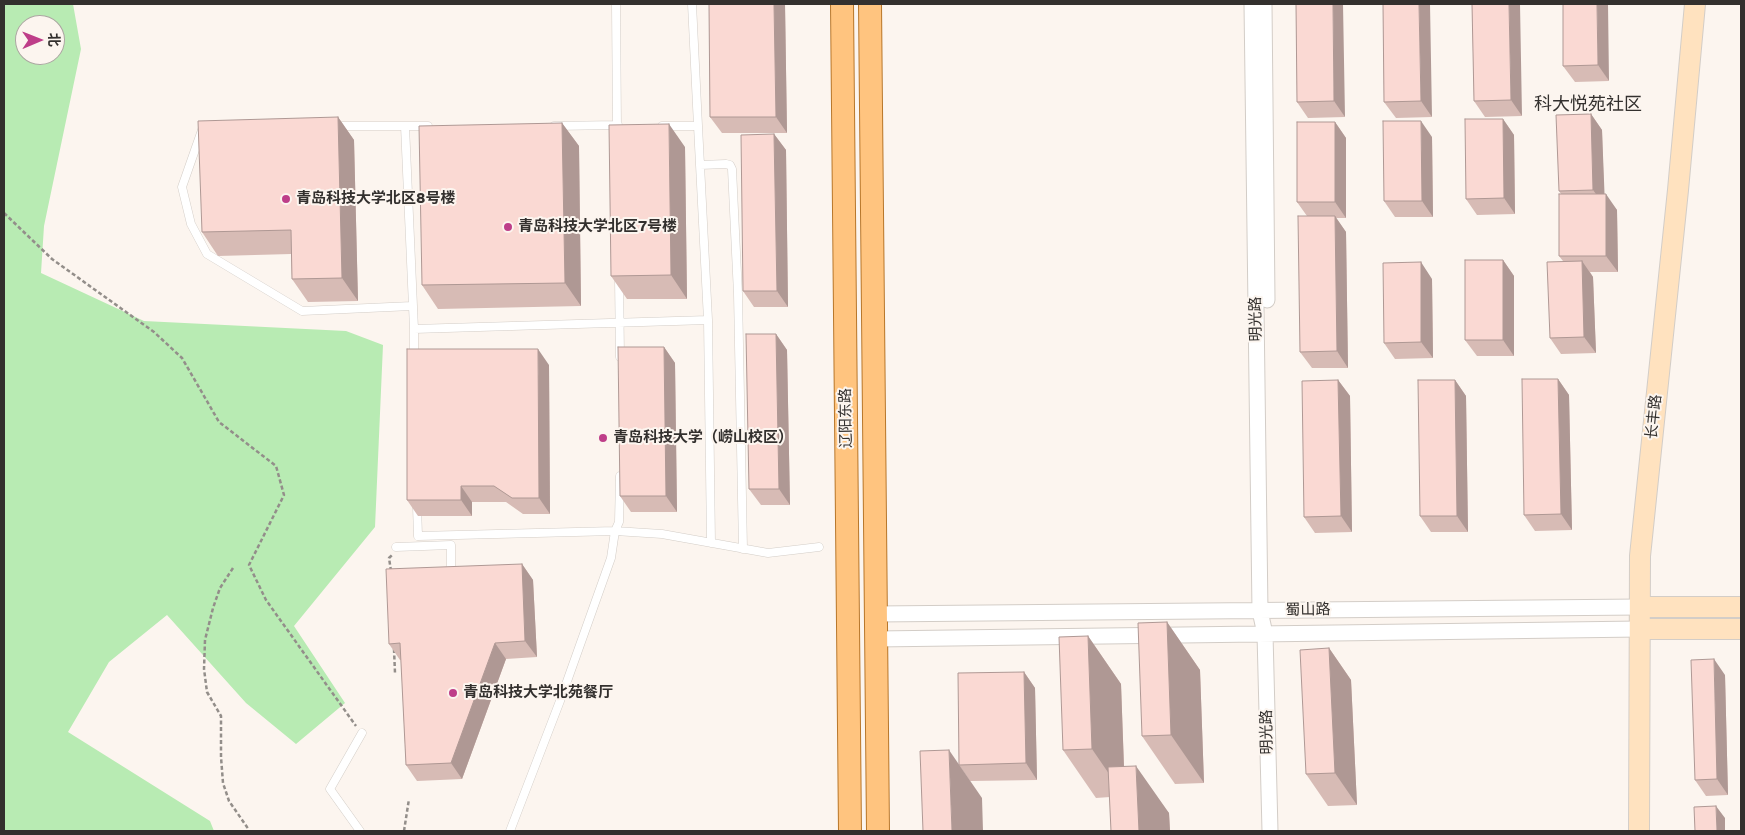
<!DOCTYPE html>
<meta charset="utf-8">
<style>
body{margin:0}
#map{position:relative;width:1745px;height:835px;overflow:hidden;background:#fcf5ef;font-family:"Work Sans","Noto Sans SC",sans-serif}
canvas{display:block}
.frame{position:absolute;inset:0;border:5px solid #33302e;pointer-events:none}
.north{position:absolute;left:15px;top:15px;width:50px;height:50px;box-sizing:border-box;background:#fcf5ef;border:1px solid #aca6a2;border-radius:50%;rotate:89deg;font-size:14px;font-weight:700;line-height:20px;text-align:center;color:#33302e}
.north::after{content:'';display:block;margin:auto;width:18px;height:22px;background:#be3e89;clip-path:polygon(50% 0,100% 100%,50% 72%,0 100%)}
</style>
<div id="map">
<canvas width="1745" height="835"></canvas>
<div class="frame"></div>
<div class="north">北</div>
</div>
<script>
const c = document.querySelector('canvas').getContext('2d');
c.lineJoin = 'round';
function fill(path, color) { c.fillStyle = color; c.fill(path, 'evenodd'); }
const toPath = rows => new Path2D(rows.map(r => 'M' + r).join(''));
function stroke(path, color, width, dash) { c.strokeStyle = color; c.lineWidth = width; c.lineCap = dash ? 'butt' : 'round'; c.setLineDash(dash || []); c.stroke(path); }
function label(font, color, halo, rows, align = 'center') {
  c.font = font + ' "Work Sans","Noto Sans SC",sans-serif'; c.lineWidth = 4; c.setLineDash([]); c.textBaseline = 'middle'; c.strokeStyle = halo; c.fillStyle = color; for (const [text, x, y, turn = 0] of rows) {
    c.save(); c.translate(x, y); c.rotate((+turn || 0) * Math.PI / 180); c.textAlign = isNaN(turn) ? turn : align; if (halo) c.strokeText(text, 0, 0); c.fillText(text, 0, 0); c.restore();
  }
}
fill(toPath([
 [4,4,73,4,81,49,44,226,41,273,144,321,346,331,383,345,375,527,294,626,345,703,296,744,246,703,167,615,109,662,68,732,210,821,214,831,4,831],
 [25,25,55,25,55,55,25,55]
]), '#b8ebb3');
const lane = toPath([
 [616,4,617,129],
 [692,4,698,126],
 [335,126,405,126],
 [554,126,618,125],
 [662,126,698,126,708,320,711,543],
 [202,130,182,187,191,224,207,254,302,311,412,306],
 [700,165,726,164,730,165,732,169,738,294,743,549],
 [619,278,620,357],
 [414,329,405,126,428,126],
 [414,357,414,329,708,320],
 [417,506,418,536,615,531,662,534,768,553,819,547],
 [396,547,451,545,451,568],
 [360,831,330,789,362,733],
 [510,831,560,701,611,558,615,531,619,522,620,476]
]);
const street = toPath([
 [1252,4,1260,611,1265,634,1270,831],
 [1264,4,1267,300],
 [876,614,1640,607],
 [876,639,1640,629]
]);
const secondary = toPath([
 [1640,607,1741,607],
 [1640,629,1741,629],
 [1639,831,1640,556,1678,190,1695,4]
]);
const primary = toPath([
 [842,4,850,831],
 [870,4,878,831]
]);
stroke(lane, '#d3cdc7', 9);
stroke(street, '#d3cdc7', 17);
stroke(secondary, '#d3cdc7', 22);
stroke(primary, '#b8772b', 24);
stroke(toPath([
 [4,213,52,259,154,332,182,358,219,422,276,466,284,495,249,565,266,600,356,726],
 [233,568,220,588,213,608,205,640,204,669,207,692,221,716,221,757,223,783,229,801,247,827,248,831],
 [391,571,389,558,392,555],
 [394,649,395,673],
 [404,831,409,799]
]), '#938e8a', 2.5, [4, 2.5]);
stroke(lane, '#fff', 8);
stroke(street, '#fff', 15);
stroke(secondary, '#ffe2bf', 20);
stroke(primary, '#ffc47f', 22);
fill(toPath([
 [709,4,785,4,787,133,722,133,710,117],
 [1296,4,1345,117,1308,118,1297,102],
 [1383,4,1432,117,1396,118,1384,102],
 [1472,4,1522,116,1485,117,1474,101],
 [1563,4,1609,81,1575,82,1563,66],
 [1591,114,1602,130,1604,194,1617,210,1618,272,1590,272,1593,277,1596,353,1561,354,1550,338,1563,261,1559,256,1561,194,1559,191],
 [338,117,354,140,358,301,308,302,292,279,291,254,218,256,202,232],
 [1503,119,1514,135,1515,214,1477,215,1466,199],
 [1335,122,1346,138,1346,218,1336,218,1346,232,1348,368,1312,368,1300,352,1307,216,1297,202],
 [562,123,579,146,581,306,438,309,422,285],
 [774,134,786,150,788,307,754,307,743,291],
 [1432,137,1433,217,1395,217,1384,201],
 [685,147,687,299,627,299,611,276],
 [1503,260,1514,276,1514,356,1477,356,1465,340],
 [1432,279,1433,358,1395,359,1384,343],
 [776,334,787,350,790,505,761,505,749,489],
 [664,347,675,363,677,512,631,512,620,496],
 [549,365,550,514,523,514,506,502,472,502,472,516,418,516,407,500],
 [1558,379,1569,395,1572,530,1535,531,1524,515],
 [1338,380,1350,396,1352,532,1315,533,1304,517],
 [1455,380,1466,396,1468,532,1431,532,1420,516],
 [522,564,533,580,537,657,506,659,462,779,417,781,406,765,401,660,400,660,389,644],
 [1167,622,1200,670,1204,783,1175,784,1142,736],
 [1088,636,1121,684,1124,766,1169,813,1170,831,1111,831,1110,797,1096,798,1063,750],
 [1329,648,1351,680,1357,805,1328,806,1306,774],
 [1024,672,1035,688,1037,780,970,781,959,765],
 [1725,675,1728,795,1706,796,1695,780]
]), '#d7bbb5');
fill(toPath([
 [774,4,785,4,787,133,776,117],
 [1333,4,1343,4,1345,117,1334,101],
 [1419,4,1430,4,1432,117,1421,101],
 [1509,4,1520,4,1522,116,1511,100],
 [1597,4,1608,4,1609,81,1598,65],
 [1591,114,1602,130,1605,206,1593,190],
 [338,117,354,140,358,301,342,278],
 [1503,119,1514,135,1515,214,1504,198],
 [1421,121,1432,137,1433,217,1422,201],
 [1335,122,1346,138,1346,218,1335,202],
 [562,123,579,146,581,306,565,283],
 [669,124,685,147,687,299,671,275],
 [774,134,786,150,788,307,777,291],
 [1606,194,1617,210,1618,272,1606,256],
 [1335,216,1346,232,1348,368,1337,351],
 [1503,260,1514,276,1514,356,1503,340],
 [1582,261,1593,277,1596,353,1584,337],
 [1421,262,1432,279,1433,358,1421,342],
 [776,334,787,350,790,505,779,489],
 [664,347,675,363,677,512,666,496],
 [538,349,549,365,550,514,539,498],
 [1558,379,1569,395,1572,530,1561,514],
 [1338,380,1350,396,1352,532,1341,516],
 [1455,380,1466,396,1468,532,1457,516],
 [461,486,472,502,472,516,461,500],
 [522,564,533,580,537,657,525,641],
 [1167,622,1200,670,1204,783,1171,735],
 [1088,636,1121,684,1125,797,1092,749],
 [495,643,506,659,462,779,451,763],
 [1329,648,1351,680,1357,805,1335,773],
 [1714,659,1725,675,1728,795,1717,779],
 [1024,672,1035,688,1037,780,1026,763],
 [949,750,982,798,983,831,952,831],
 [1136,766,1169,813,1170,831,1139,831],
 [1716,806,1725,818,1725,831,1717,831]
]), '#af9894');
const building = toPath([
 [709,4,774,4,776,117,710,117,709,4],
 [1296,4,1333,4,1334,101,1297,102,1296,4],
 [1383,4,1419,4,1421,101,1384,102,1383,4],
 [1472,4,1509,4,1511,100,1474,101,1472,4],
 [1563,4,1597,4,1598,65,1563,66,1563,4],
 [1591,114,1593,190,1559,191,1556,115,1591,114],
 [338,117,342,278,292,279,291,230,202,232,198,121,338,117],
 [1465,119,1503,119,1504,198,1466,199,1465,119],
 [1383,121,1421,121,1422,201,1384,201,1383,121],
 [1297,122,1335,122,1335,202,1297,202,1297,122],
 [562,123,565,283,422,285,419,126,562,123],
 [669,124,671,275,611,276,609,125,669,124],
 [774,134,777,291,743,291,741,135,774,134],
 [1559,194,1606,194,1606,256,1559,256,1559,194],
 [1298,216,1335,216,1337,351,1300,352,1298,216],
 [1465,260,1503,260,1503,340,1465,340,1465,260],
 [1582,261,1584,337,1550,338,1547,262,1582,261],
 [1421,262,1421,342,1384,343,1383,263,1421,262],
 [746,334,776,334,779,489,749,489,746,334],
 [618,347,664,347,666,496,620,496,618,347],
 [407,349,538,349,539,498,512,498,494,486,461,486,461,500,407,500,407,349],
 [1522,379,1558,379,1561,514,1524,515,1522,379],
 [1338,380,1341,516,1304,517,1302,381,1338,380],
 [1418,380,1455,380,1457,516,1420,516,1418,380],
 [522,564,525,641,495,643,451,763,406,765,400,643,389,644,386,569,522,564],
 [1167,622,1171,735,1142,736,1138,623,1167,622],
 [1088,636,1092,749,1063,750,1059,637,1088,636],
 [1329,648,1335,773,1306,774,1300,650,1329,648],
 [1714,659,1717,779,1695,780,1691,660,1714,659],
 [1024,672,1026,763,959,765,958,673,1024,672],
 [949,750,952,831,923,831,920,751,949,750],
 [1136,766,1139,831,1111,831,1108,767,1136,766],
 [1716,806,1717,831,1695,831,1694,807,1716,806]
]);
fill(building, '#fad9d3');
stroke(building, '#af9894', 1);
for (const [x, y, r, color] of [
 [286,199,5,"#be3e89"],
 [508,227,5,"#be3e89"],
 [603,438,5,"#be3e89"],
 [453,693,5,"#be3e89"]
]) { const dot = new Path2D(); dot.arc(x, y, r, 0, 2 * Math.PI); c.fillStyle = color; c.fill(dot); stroke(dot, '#fcf5ef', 2); }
label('bold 15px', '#33302e', '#fcf5ef', [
 ["青岛科技大学北区8号楼",296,199],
 ["青岛科技大学北区7号楼",518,227],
 ["青岛科技大学（崂山校区）",613,438],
 ["青岛科技大学北苑餐厅",463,693]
], 'left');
label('15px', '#33302e', '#fcf5ef', [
 ["明光路",1256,319,-91],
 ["长丰路",1654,417,-84],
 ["辽阳东路",846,418,-91],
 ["蜀山路",1308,610,-1],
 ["明光路",1267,732,-91]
]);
label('18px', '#33302e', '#fcf5ef', [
 ["科大悦苑社区",1588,105]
]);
</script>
